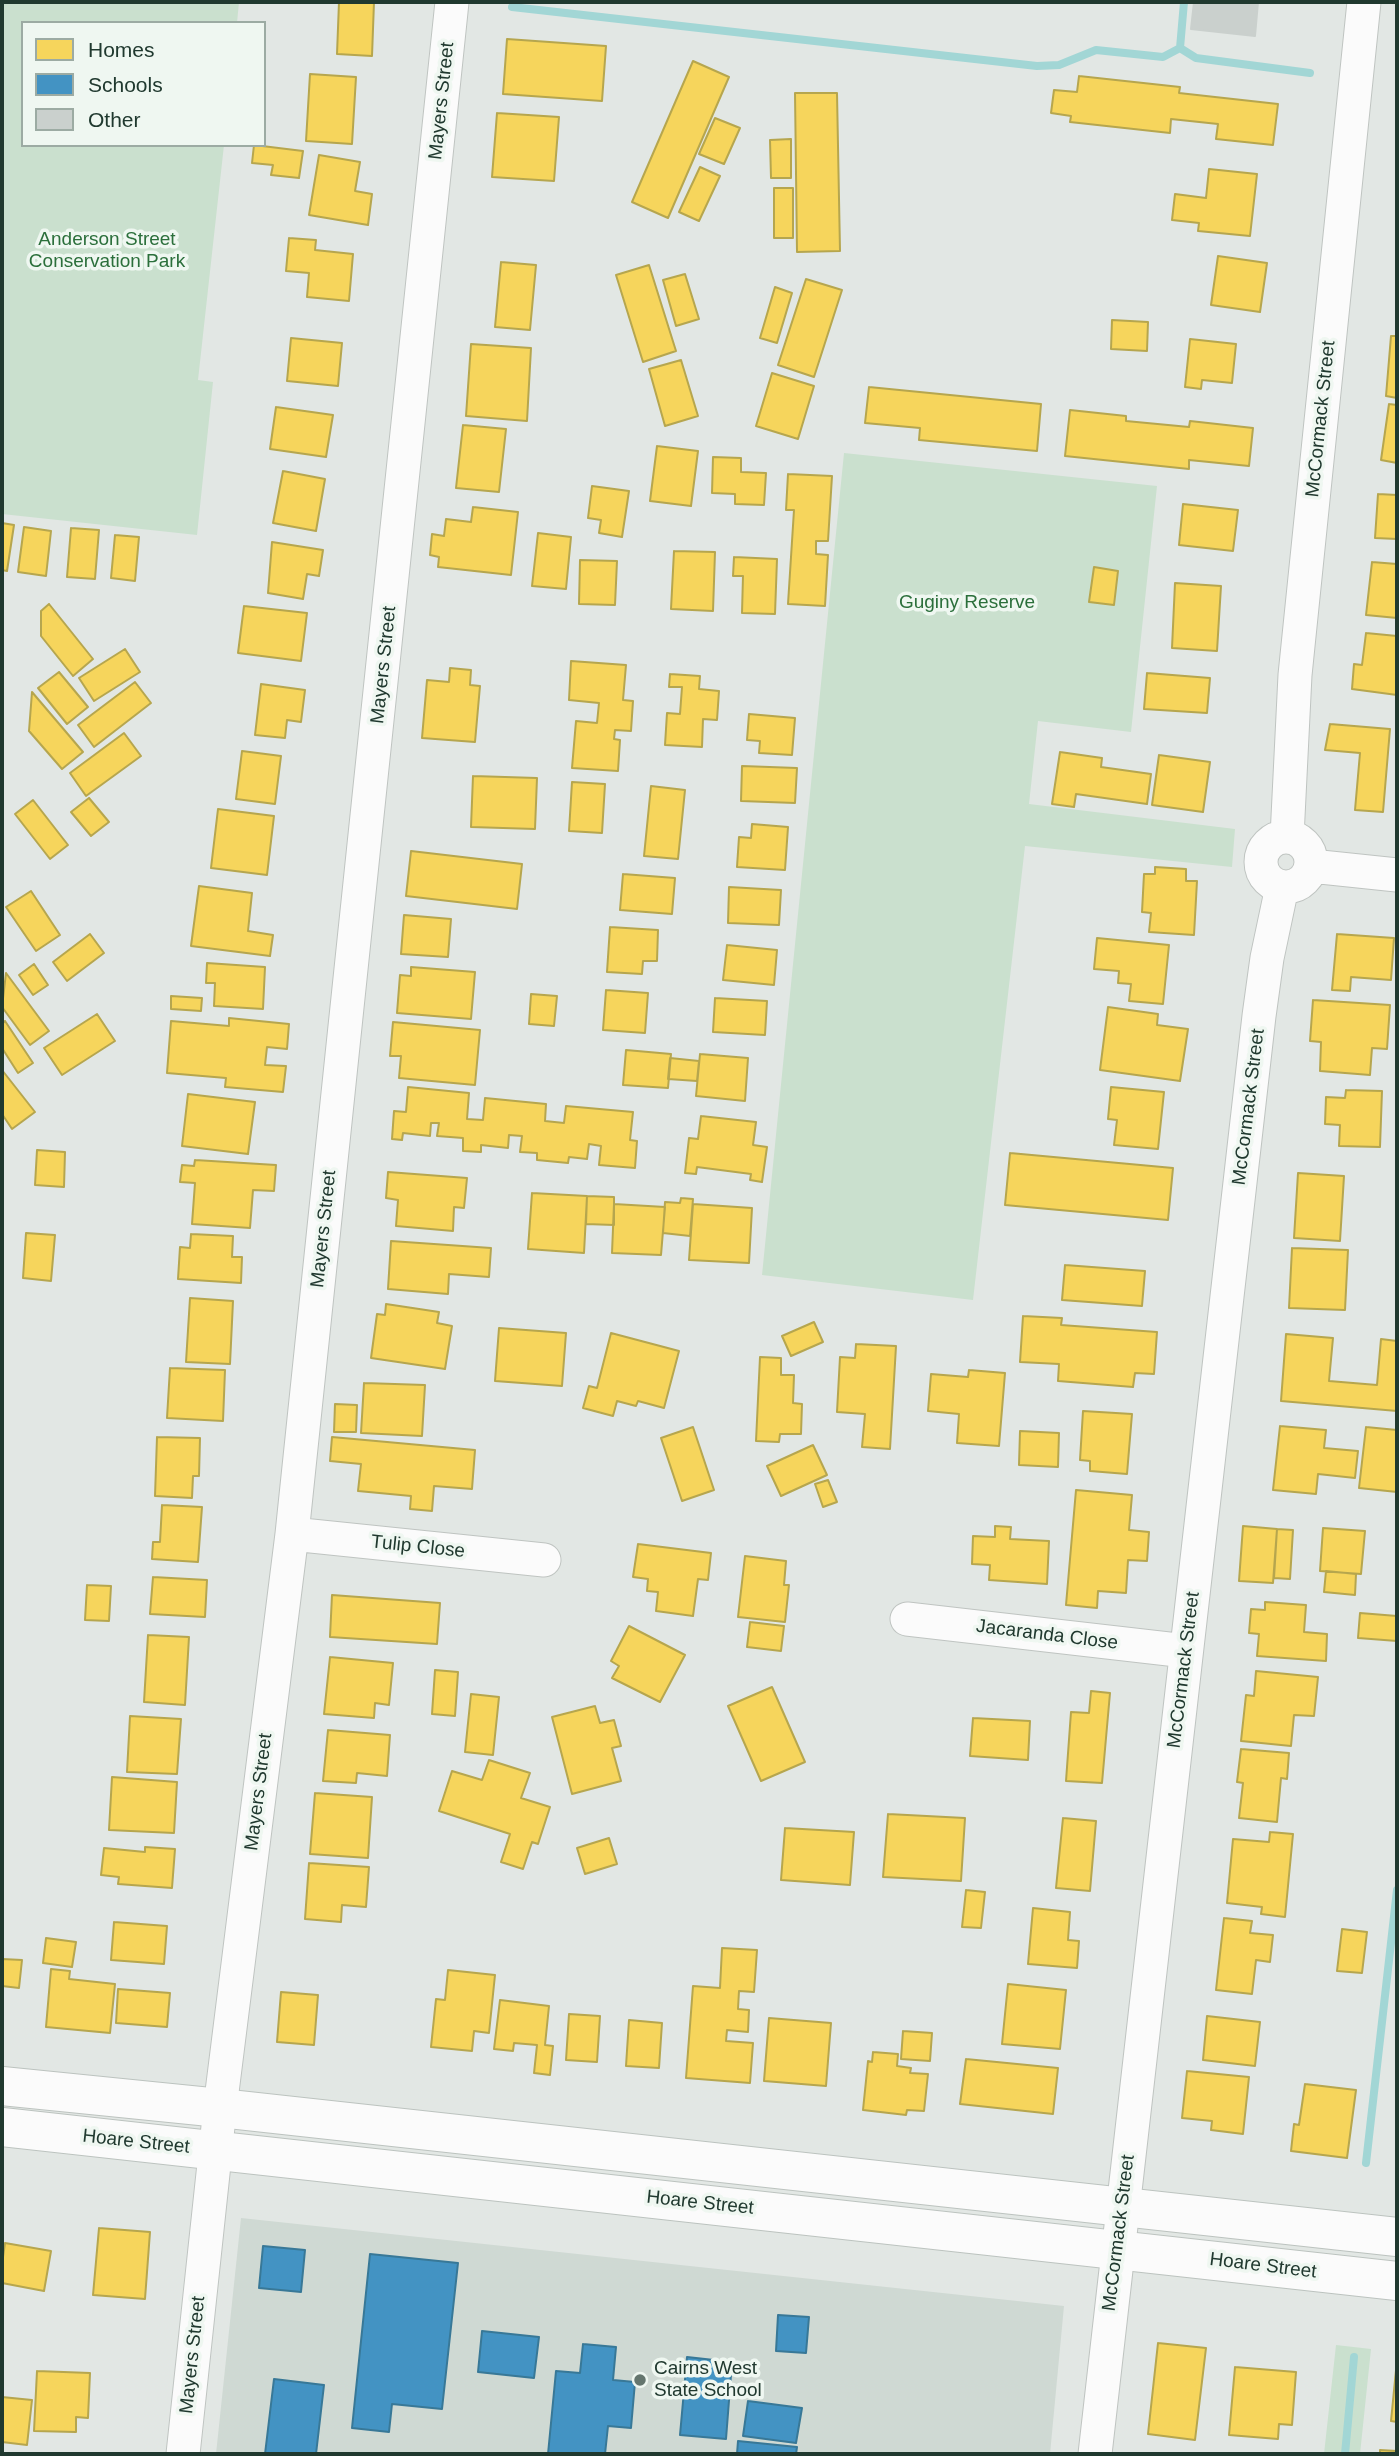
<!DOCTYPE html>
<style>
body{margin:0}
#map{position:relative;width:1399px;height:2456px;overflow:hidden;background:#e2e7e4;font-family:Arial,sans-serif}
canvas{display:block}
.frame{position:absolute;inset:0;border:4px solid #20392f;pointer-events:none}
.legend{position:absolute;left:21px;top:21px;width:245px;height:126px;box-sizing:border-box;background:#eff7f1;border:2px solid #9caba3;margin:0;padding:9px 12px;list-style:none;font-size:21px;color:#20392f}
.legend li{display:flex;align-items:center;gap:14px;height:35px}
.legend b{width:35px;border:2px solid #9caba3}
</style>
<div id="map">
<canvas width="1399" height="2456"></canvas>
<div class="frame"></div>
<ul class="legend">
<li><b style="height:19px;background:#f6d55c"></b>Homes</li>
<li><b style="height:19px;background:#4393c3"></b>Schools</li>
<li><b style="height:19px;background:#cad0cd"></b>Other</li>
</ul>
</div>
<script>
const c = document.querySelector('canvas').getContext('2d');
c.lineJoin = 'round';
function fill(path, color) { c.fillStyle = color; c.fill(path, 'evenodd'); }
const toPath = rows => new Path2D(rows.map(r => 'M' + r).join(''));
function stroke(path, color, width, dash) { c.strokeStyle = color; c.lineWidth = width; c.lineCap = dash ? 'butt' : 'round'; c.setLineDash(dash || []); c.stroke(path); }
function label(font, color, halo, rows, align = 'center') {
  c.font = font + ' Arial,sans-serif'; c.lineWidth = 7; c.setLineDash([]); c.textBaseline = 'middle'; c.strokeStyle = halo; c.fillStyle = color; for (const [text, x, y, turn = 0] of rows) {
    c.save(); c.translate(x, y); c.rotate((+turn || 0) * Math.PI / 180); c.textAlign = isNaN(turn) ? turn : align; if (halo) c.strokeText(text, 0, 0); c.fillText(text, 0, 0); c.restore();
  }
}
fill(toPath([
 [241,2218,1064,2306,1050,2454,216,2454]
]), '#cfd9d3');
fill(toPath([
 [2,2,239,2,237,23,23,23,23,145,224,145,198,380,213,382,197,535,2,514],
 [844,453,1157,486,1131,732,1038,721,1029,804,1235,829,1232,867,1025,846,973,1300,762,1275],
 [1336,2345,1371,2349,1360,2454,1324,2454]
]), '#cae0ce');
const homes = toPath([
 [339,2,374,2,372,56,337,54,339,2],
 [507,39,606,46,602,101,503,94,507,39],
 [693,61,729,77,668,218,632,202,693,61],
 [310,74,356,77,352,144,306,141,310,74],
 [1079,76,1180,87,1179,93,1278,104,1273,145,1216,139,1218,124,1171,119,1170,133,1070,122,1071,116,1051,113,1054,90,1077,92,1079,76],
 [795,93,837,93,840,251,797,252,795,93],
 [497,113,559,117,554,181,492,177,497,113],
 [715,118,740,128,724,164,699,154,715,118],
 [791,139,791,178,771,178,770,140,791,139],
 [254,145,303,151,299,178,271,175,273,165,252,163,254,145],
 [319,155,360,162,355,191,372,194,368,225,309,215,319,155],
 [700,167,720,176,699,221,679,212,700,167],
 [1209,169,1257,174,1250,236,1198,231,1199,223,1172,220,1175,194,1206,198,1209,169],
 [774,188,793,188,793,238,774,238,774,188],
 [289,238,316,240,315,250,353,254,349,301,307,297,309,273,286,271,289,238],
 [1218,256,1267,263,1260,312,1211,305,1218,256],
 [501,262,536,265,530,330,495,327,501,262],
 [649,265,676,351,643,362,616,275,649,265],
 [685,274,699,319,676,326,663,280,685,274],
 [806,279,842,290,814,377,778,365,806,279],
 [775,287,792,293,777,343,760,338,775,287],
 [1112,320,1148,322,1147,351,1111,349,1112,320],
 [1391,336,1397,336,1397,398,1386,396,1391,336],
 [291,338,342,343,338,386,287,381,291,338],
 [1190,339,1236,344,1232,383,1202,380,1201,389,1185,387,1190,339],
 [471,344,531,348,527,421,466,416,471,344],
 [681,360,698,416,665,426,649,369,681,360],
 [772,373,814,386,798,439,756,426,772,373],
 [869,387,1041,404,1037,451,919,440,920,428,865,423,869,387],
 [1389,404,1397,405,1397,463,1381,460,1389,404],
 [276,407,333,415,326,457,270,449,276,407],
 [1070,410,1126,416,1126,421,1189,427,1190,421,1253,428,1249,466,1189,460,1189,469,1065,456,1070,410],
 [463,425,506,429,499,492,456,488,463,425],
 [657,446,698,451,691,506,650,501,657,446],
 [713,457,741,458,741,472,766,473,764,505,735,504,735,494,712,493,713,457],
 [283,471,325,479,316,531,273,523,283,471],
 [788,474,832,476,828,541,816,541,816,554,828,555,825,606,788,604,794,510,786,510,788,474],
 [592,486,629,491,622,537,599,533,601,520,588,518,592,486],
 [1378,494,1397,495,1397,539,1375,538,1378,494],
 [1183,504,1238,510,1233,551,1179,545,1183,504],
 [473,507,518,512,511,575,438,567,439,557,430,555,432,534,444,536,446,519,471,522,473,507],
 [2,523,14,525,7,571,2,570,2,523],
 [24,527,51,531,46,576,18,572,24,527],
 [71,528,99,530,95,579,67,577,71,528],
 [538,533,571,537,566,589,532,586,538,533],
 [115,535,139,537,135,581,111,578,115,535],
 [272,542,323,550,319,576,307,574,303,599,268,593,272,542],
 [674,551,715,552,713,611,671,609,674,551],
 [734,557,777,559,775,614,742,613,743,576,733,576,734,557],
 [580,560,617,561,615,605,579,604,580,560],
 [1372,562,1397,564,1397,618,1366,615,1372,562],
 [1094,567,1118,571,1114,605,1089,602,1094,567],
 [1175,583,1221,586,1217,651,1172,648,1175,583],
 [49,604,93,659,73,676,41,636,41,611,49,604],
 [244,606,307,613,301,661,238,653,244,606],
 [1366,633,1397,636,1397,695,1352,689,1354,664,1362,665,1366,633],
 [125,649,140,672,94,701,79,678,125,649],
 [571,661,626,665,623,700,633,701,631,731,615,730,614,739,620,740,618,771,572,768,576,721,597,723,599,703,569,700,571,661],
 [450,668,471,670,470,685,480,686,475,742,422,738,427,680,449,682,450,668],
 [59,672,88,707,67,724,38,688,59,672],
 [1147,673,1210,678,1207,713,1144,709,1147,673],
 [670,674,700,676,699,689,719,691,717,720,703,719,702,747,665,745,667,713,680,714,682,687,669,687,670,674],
 [135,682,151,703,94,747,78,725,135,682],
 [261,684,305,690,301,722,287,720,285,738,255,735,261,684],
 [32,692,83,752,62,769,29,731,32,692],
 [749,714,795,718,792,755,759,753,760,741,747,740,749,714],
 [1330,724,1390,729,1383,812,1355,810,1360,753,1325,750,1330,724],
 [124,733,141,756,86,796,70,773,124,733],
 [242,751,281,756,275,804,236,799,242,751],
 [1060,752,1102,758,1101,767,1151,774,1147,804,1076,794,1074,807,1052,804,1060,752],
 [1159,755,1210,762,1203,812,1152,805,1159,755],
 [742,766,797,768,795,803,741,801,742,766],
 [473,776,537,778,535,829,471,827,473,776],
 [572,782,605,784,602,833,569,831,572,782],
 [651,786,685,790,678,859,644,856,651,786],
 [89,798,109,822,91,836,71,812,89,798],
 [33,800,68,845,50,859,15,814,33,800],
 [218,809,274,816,267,875,211,868,218,809],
 [752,824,788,827,785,870,737,867,739,837,751,838,752,824],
 [411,851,522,864,517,909,406,896,411,851],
 [1155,867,1186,869,1186,881,1197,881,1194,935,1149,932,1151,913,1142,912,1144,874,1155,874,1155,867],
 [623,874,675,878,672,914,620,910,623,874],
 [199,886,252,893,248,931,273,935,270,956,191,946,199,886],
 [729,887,781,890,779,925,728,923,729,887],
 [31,891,60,935,36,951,6,907,31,891],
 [404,915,451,919,448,957,401,954,404,915],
 [610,927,658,930,657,961,643,961,642,974,607,972,610,927],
 [90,934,104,953,67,981,53,962,90,934],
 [1337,934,1394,938,1391,980,1351,977,1350,991,1332,990,1337,934],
 [1097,938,1169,945,1163,1004,1129,1001,1131,984,1118,983,1119,971,1094,969,1097,938],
 [727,945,777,950,774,985,723,980,727,945],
 [207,963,265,967,263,1009,214,1006,215,983,206,983,207,963],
 [34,964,48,985,33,995,19,975,34,964],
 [411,967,475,972,471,1019,397,1013,400,975,411,976,411,967],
 [6,973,49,1031,30,1045,2,1007,6,973],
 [606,990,648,993,645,1033,603,1030,606,990],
 [531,994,557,996,554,1026,529,1024,531,994],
 [171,996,202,998,201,1011,171,1009,171,996],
 [715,998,767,1001,765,1035,713,1032,715,998],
 [1313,1000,1390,1005,1387,1049,1372,1048,1370,1075,1320,1071,1321,1042,1310,1041,1313,1000],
 [1108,1007,1158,1014,1157,1025,1188,1029,1180,1081,1100,1070,1108,1007],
 [97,1014,115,1041,62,1075,44,1048,97,1014],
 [229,1018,289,1024,287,1049,267,1047,265,1065,286,1066,283,1092,225,1087,226,1078,167,1073,171,1021,229,1026,229,1018],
 [5,1021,33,1063,18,1073,2,1048,2,1024,5,1021],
 [393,1022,480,1030,475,1085,399,1078,401,1056,390,1056,393,1022],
 [626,1050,671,1054,668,1088,623,1085,626,1050],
 [700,1054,748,1058,745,1101,696,1096,700,1054],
 [670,1058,699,1061,697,1081,668,1079,670,1058],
 [2,1070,35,1112,12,1129,2,1114,2,1070],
 [408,1087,469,1093,467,1119,483,1120,485,1098,546,1104,545,1121,564,1123,566,1106,633,1112,630,1140,637,1141,635,1168,599,1165,601,1146,589,1144,587,1159,569,1157,568,1163,537,1160,537,1153,520,1152,522,1136,509,1135,508,1148,481,1145,481,1152,463,1151,463,1138,437,1136,439,1123,431,1123,430,1136,403,1133,402,1140,392,1139,394,1111,406,1112,408,1087],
 [1111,1087,1164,1092,1158,1149,1114,1145,1117,1120,1108,1119,1111,1087],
 [1346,1090,1382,1091,1380,1147,1339,1146,1340,1125,1325,1124,1326,1097,1345,1098,1346,1090],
 [188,1094,255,1102,248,1154,182,1146,188,1094],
 [701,1116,756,1122,753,1145,767,1147,762,1182,750,1180,751,1174,697,1167,696,1174,685,1173,689,1138,698,1139,701,1116],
 [37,1150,65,1152,64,1187,35,1185,37,1150],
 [1010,1153,1173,1168,1168,1220,1005,1205,1010,1153],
 [195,1160,276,1165,274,1191,253,1190,250,1228,192,1224,195,1183,180,1182,182,1165,194,1166,195,1160],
 [388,1172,467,1178,464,1208,454,1207,453,1231,396,1226,398,1200,386,1198,388,1172],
 [1298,1173,1344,1176,1340,1241,1294,1238,1298,1173],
 [532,1193,587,1196,584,1253,528,1249,532,1193],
 [587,1196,614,1197,614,1225,586,1224,587,1196],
 [681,1198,693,1199,690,1236,663,1233,665,1202,680,1203,681,1198],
 [614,1204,665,1207,661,1255,612,1253,614,1204],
 [693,1204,752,1208,749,1263,689,1260,693,1204],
 [26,1233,55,1235,51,1281,23,1278,26,1233],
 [191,1234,233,1236,232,1257,242,1257,241,1283,178,1279,180,1247,190,1248,191,1234],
 [391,1241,491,1248,489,1277,449,1274,448,1294,388,1289,391,1241],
 [1292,1248,1348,1250,1345,1310,1289,1308,1292,1248],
 [1065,1265,1145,1271,1142,1306,1062,1300,1065,1265],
 [190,1298,233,1301,230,1364,186,1362,190,1298],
 [386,1304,439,1312,437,1323,452,1326,445,1369,371,1358,377,1314,385,1315,386,1304],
 [1023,1316,1062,1318,1061,1325,1157,1332,1154,1374,1135,1373,1133,1387,1058,1381,1059,1364,1020,1362,1023,1316],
 [814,1322,823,1342,791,1356,782,1336,814,1322],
 [499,1328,566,1333,562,1386,495,1381,499,1328],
 [611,1333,679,1351,664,1408,638,1401,636,1406,617,1401,613,1416,583,1408,589,1386,597,1388,611,1333],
 [1286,1334,1333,1338,1329,1381,1377,1385,1381,1339,1397,1341,1397,1411,1281,1401,1286,1334],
 [856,1344,896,1346,890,1449,862,1447,865,1414,837,1412,840,1357,855,1358,856,1344],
 [760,1357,781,1358,781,1375,794,1375,793,1403,802,1404,801,1434,780,1434,779,1442,756,1441,760,1357],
 [170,1368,225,1370,223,1421,167,1418,170,1368],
 [969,1370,1005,1373,999,1446,957,1443,959,1414,928,1411,931,1374,968,1377,969,1370],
 [364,1383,425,1385,422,1436,361,1433,364,1383],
 [335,1404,357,1405,356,1432,334,1432,335,1404],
 [1083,1411,1132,1414,1127,1474,1090,1471,1090,1461,1080,1460,1083,1411],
 [1280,1426,1326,1430,1324,1448,1358,1451,1355,1478,1318,1474,1316,1494,1273,1490,1280,1426],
 [693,1427,714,1490,682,1501,661,1438,693,1427],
 [1366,1427,1397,1430,1397,1492,1359,1488,1366,1427],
 [1020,1431,1059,1433,1058,1467,1019,1465,1020,1431],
 [157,1437,200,1438,199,1476,193,1476,192,1498,155,1496,157,1437],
 [332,1437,475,1450,472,1489,434,1486,432,1511,410,1509,411,1496,358,1491,361,1464,330,1461,332,1437],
 [813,1445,827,1475,781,1496,767,1466,813,1445],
 [828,1480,837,1502,823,1507,815,1484,828,1480],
 [1076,1490,1132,1495,1129,1530,1149,1532,1147,1561,1128,1560,1126,1593,1098,1591,1097,1608,1066,1605,1076,1490],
 [162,1505,202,1507,198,1562,152,1559,153,1542,160,1542,162,1505],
 [995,1526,1011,1527,1010,1539,1049,1541,1047,1584,989,1580,990,1565,972,1564,973,1536,995,1537,995,1526],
 [1243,1526,1277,1529,1273,1583,1239,1581,1243,1526],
 [1323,1528,1365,1531,1361,1574,1320,1571,1323,1528],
 [1277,1529,1293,1530,1290,1579,1274,1578,1277,1529],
 [638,1544,711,1553,708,1580,698,1579,693,1616,656,1611,658,1592,647,1591,648,1579,633,1577,638,1544],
 [745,1556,786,1561,784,1585,789,1585,785,1622,738,1617,745,1556],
 [1326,1571,1356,1574,1355,1595,1324,1592,1326,1571],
 [153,1577,207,1580,205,1617,150,1614,153,1577],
 [87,1585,111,1586,109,1621,85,1620,87,1585],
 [332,1595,440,1603,437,1644,330,1637,332,1595],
 [1265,1602,1306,1605,1304,1632,1327,1634,1326,1661,1257,1656,1259,1634,1249,1633,1251,1609,1265,1610,1265,1602],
 [1360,1613,1397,1616,1397,1641,1358,1638,1360,1613],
 [750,1622,784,1626,781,1651,747,1647,750,1622],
 [629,1626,685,1655,660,1702,612,1678,619,1666,611,1661,629,1626],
 [148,1635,189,1637,185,1705,144,1702,148,1635],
 [330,1657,393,1663,389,1705,375,1703,374,1718,324,1714,330,1657],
 [435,1670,458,1672,455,1716,432,1714,435,1670],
 [1256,1671,1318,1677,1314,1716,1294,1715,1291,1746,1241,1741,1246,1695,1254,1696,1256,1671],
 [772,1687,805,1762,761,1781,728,1706,772,1687],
 [1091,1691,1110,1693,1102,1783,1066,1781,1071,1712,1089,1713,1091,1691],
 [471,1694,499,1697,493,1755,465,1752,471,1694],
 [595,1706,600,1723,614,1720,621,1746,612,1748,621,1781,572,1794,552,1717,595,1706],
 [130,1716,181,1719,177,1774,127,1772,130,1716],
 [973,1718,1030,1721,1028,1760,970,1756,973,1718],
 [328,1730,390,1735,387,1776,357,1773,356,1783,323,1781,328,1730],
 [1241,1749,1289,1753,1287,1779,1281,1778,1277,1822,1239,1818,1243,1783,1237,1782,1241,1749],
 [489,1760,530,1773,521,1798,550,1807,538,1844,532,1842,523,1869,501,1862,510,1834,439,1811,452,1771,482,1780,489,1760],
 [112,1777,177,1782,174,1833,109,1830,112,1777],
 [315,1793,372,1797,368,1858,310,1854,315,1793],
 [888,1814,965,1818,961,1881,883,1877,888,1814],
 [1063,1818,1096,1821,1090,1891,1056,1888,1063,1818],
 [785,1828,854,1832,850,1885,781,1880,785,1828],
 [1270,1832,1293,1834,1285,1917,1261,1914,1262,1907,1227,1903,1233,1839,1269,1842,1270,1832],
 [609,1838,617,1864,585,1874,577,1848,609,1838],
 [145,1847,175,1849,172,1888,118,1884,119,1877,101,1875,104,1848,145,1852,145,1847],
 [309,1863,369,1867,366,1907,342,1905,341,1922,305,1919,309,1863],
 [966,1890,985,1892,981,1928,962,1927,966,1890],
 [1033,1908,1070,1912,1068,1940,1079,1941,1077,1968,1028,1964,1033,1908],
 [1224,1918,1252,1921,1250,1933,1273,1935,1270,1962,1256,1960,1252,1994,1216,1990,1224,1918],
 [114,1922,167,1926,164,1964,111,1960,114,1922],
 [1342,1929,1367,1932,1362,1973,1337,1971,1342,1929],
 [46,1938,76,1942,72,1967,43,1963,46,1938],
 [722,1948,757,1950,754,1992,739,1991,738,2009,749,2010,748,2032,727,2030,726,2041,753,2043,750,2083,686,2078,693,1986,720,1988,722,1948],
 [2,1959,22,1960,19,1988,2,1986,2,1959],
 [51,1969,70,1971,69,1979,115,1984,110,2033,46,2027,51,1969],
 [448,1970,495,1975,489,2033,474,2031,472,2051,431,2047,436,1999,445,2000,448,1970],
 [1008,1984,1066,1990,1060,2049,1002,2044,1008,1984],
 [118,1989,170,1993,167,2027,116,2023,118,1989],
 [281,1992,318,1995,314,2045,277,2042,281,1992],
 [500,2000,549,2006,545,2045,553,2046,550,2075,534,2073,537,2045,514,2043,513,2051,494,2049,500,2000],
 [569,2014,600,2016,597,2062,566,2060,569,2014],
 [1207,2016,1260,2022,1255,2066,1203,2060,1207,2016],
 [769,2018,831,2023,826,2086,764,2081,769,2018],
 [629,2020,662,2023,659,2068,626,2066,629,2020],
 [903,2031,932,2033,930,2061,901,2059,903,2031],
 [873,2052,898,2054,897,2066,911,2068,910,2073,928,2074,924,2111,907,2110,906,2115,863,2110,868,2061,872,2062,873,2052],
 [966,2059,1058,2068,1053,2114,960,2104,966,2059],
 [1187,2071,1249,2077,1243,2134,1211,2130,1212,2121,1182,2118,1187,2071],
 [1305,2084,1356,2090,1347,2158,1291,2151,1294,2124,1299,2125,1305,2084],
 [99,2228,150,2232,145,2299,93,2295,99,2228],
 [5,2243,51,2251,44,2291,2,2283,2,2264,5,2243],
 [1158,2343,1206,2348,1195,2440,1148,2434,1158,2343],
 [1235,2367,1296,2372,1292,2425,1279,2424,1278,2439,1229,2435,1235,2367],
 [1396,2370,1397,2370,1397,2422,1391,2421,1396,2370],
 [37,2371,90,2373,88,2418,76,2417,76,2432,34,2431,37,2371],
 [2,2397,32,2400,27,2445,2,2442,2,2397],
 [1380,2450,1397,2451,1397,2454,1380,2454,1380,2450]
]);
fill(homes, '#f6d55c');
stroke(homes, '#b6a64e', 2);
const schools = toPath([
 [263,2246,305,2250,301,2292,259,2288,263,2246],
 [370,2254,458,2263,442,2409,392,2404,389,2432,352,2428,370,2254],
 [778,2315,809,2317,806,2353,776,2351,778,2315],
 [482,2331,539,2337,534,2378,478,2372,482,2331],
 [583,2344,616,2347,613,2380,635,2382,631,2428,608,2426,605,2454,548,2454,556,2371,580,2373,583,2344],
 [687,2357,732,2362,726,2439,680,2435,687,2357],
 [274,2379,324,2385,316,2454,265,2454,274,2379],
 [748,2401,802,2408,796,2443,743,2436,748,2401],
 [738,2441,797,2447,796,2454,737,2454,738,2441]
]);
fill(schools, '#4393c3');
stroke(schools, '#387897', 2);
stroke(toPath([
 [512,7,1037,66,1059,65,1096,50,1163,57,1180,48,1196,58,1310,73],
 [1180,48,1184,2],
 [1366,2163,1397,1890],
 [1345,2454,1354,2357]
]), '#a2d6d5', 8);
const building = toPath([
 [1194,2,1258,2,1255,36,1191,29,1194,2]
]);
fill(building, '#cad0cd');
stroke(building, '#cad0cd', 2);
const minor = toPath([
 '1261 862a25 25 0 1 1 50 0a25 25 0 1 1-50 0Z',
 [1287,837,1295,675,1364,2],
 [1311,866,1397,875],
 [292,1534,544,1560],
 [907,1619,1186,1651],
 [183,2454,220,2108,292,1534,452,2],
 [1095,2454,1259,1016,1267,958,1282,887]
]);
const secondary = toPath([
 [2,2086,220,2108,1397,2237],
 [2,2127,1397,2281]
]);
stroke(minor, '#bfc4c1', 35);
stroke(secondary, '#bcc3bf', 40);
stroke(minor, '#fbfbfb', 33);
stroke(secondary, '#fbfbfb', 38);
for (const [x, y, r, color] of [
 [640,2380,7,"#64766e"]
]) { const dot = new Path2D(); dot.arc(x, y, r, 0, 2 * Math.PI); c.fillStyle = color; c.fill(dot); stroke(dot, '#eff7f1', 2.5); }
label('19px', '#20392f', '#eff7f1', [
 ["Mayers Street",442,101,-84],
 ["McCormack Street",1321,419,-84],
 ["Mayers Street",384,665,-84],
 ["McCormack Street",1249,1107,-83],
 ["Mayers Street",324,1229,-84],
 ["Tulip Close",418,1547,6],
 ["Jacaranda Close",1047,1635,7],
 ["McCormack Street",1184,1670,-83],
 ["Mayers Street",259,1792,-83],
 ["Hoare Street",136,2142,6],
 ["Hoare Street",700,2203,6],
 ["McCormack Street",1119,2233,-83],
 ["Hoare Street",1263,2266,7],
 ["Mayers Street",193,2355,-84]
]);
label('19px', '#2b6f3b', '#eff7f1', [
 ["Anderson Street",107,240],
 ["Conservation Park",107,262],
 ["Guginy Reserve",967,603]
]);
label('19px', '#20392f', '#eff7f1', [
 ["Cairns West",654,2369],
 ["State School",654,2391]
], 'left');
</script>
